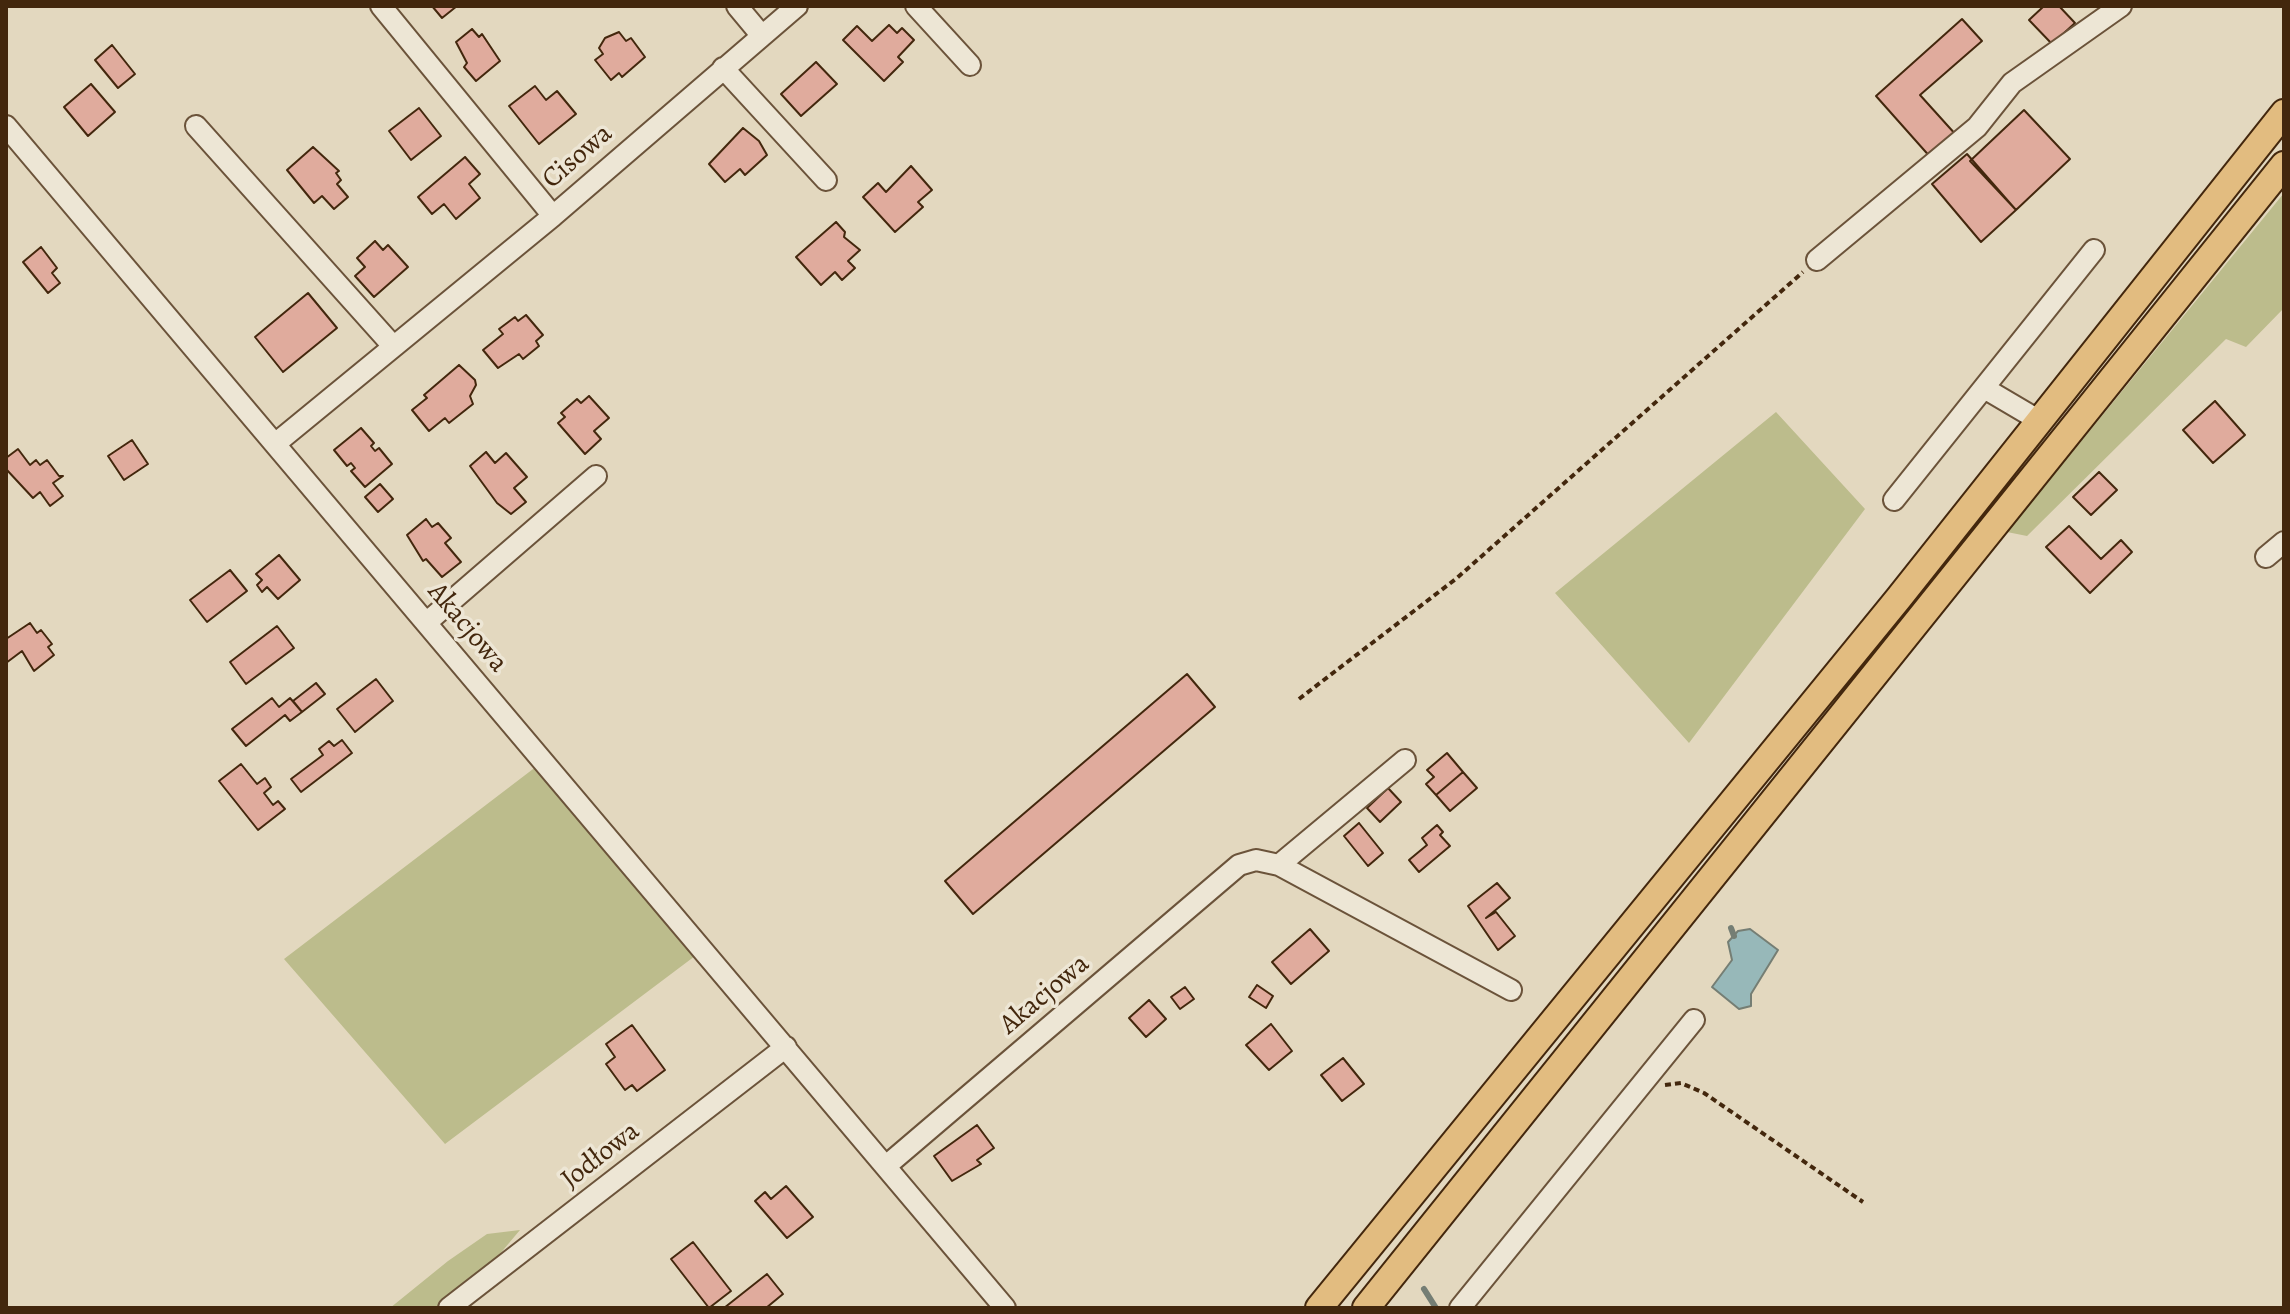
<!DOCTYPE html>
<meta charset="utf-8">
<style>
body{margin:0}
#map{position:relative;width:2290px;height:1314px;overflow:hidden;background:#e3d8bf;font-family:Alegreya,serif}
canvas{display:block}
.frame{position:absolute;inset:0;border:8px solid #43270d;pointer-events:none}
</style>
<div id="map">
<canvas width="2290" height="1314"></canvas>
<div class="frame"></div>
</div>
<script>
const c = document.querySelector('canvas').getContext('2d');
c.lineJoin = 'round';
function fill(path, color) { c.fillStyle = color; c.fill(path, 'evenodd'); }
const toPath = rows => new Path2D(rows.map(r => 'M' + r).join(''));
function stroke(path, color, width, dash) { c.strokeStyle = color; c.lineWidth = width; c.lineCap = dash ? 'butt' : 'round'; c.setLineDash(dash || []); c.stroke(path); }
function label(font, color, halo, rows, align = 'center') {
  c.font = font + ' Alegreya,serif'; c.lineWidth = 7; c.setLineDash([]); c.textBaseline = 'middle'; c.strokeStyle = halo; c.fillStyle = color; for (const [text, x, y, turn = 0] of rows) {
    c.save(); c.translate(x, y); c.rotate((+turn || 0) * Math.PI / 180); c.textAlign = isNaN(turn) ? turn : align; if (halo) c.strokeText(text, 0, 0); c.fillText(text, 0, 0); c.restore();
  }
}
fill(toPath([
 [2284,193,2284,308,2246,347,2226,339,2027,536,2007,532],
 [1776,412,1865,509,1689,743,1555,593],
 [537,766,695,956,445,1144,284,959],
 [520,1230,488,1268,435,1308,390,1308,448,1261,487,1234]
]), '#bcbc8c');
const water = toPath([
 [1750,929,1778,950,1751,994,1751,1006,1739,1009,1712,987,1732,960,1728,942,1738,931,1750,929]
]);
fill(water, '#97b8b9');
stroke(water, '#757e74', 2);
stroke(toPath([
 [1731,928,1734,936],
 [1424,1289,1436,1308]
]), '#757e74', 6);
const building = toPath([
 [432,6,457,6,442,18,432,6],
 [2044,6,2059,6,2075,23,2052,44,2029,20,2044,6],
 [1962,19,1982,41,1920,95,1957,136,1932,159,1876,96,1962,19],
 [889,25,897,33,902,28,914,40,898,57,903,62,884,81,843,40,857,26,872,41,889,25],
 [472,29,479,37,482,34,500,61,476,81,464,67,467,63,456,42,472,29],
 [619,32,626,41,631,38,645,57,622,77,619,73,611,80,595,60,603,54,599,48,605,38,619,32],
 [112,45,135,74,118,88,95,60,112,45],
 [816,62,837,84,801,116,781,94,816,62],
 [91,84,115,112,88,136,64,107,91,84],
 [535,86,546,100,557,91,576,114,539,144,509,106,535,86],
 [419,108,441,136,411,160,389,131,419,108],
 [2024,110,2070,159,2016,210,1970,161,2024,110],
 [743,128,759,141,767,155,745,175,740,169,725,182,709,164,743,128],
 [313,147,339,171,336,173,341,180,337,184,348,197,334,209,322,196,314,203,287,170,313,147],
 [1967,154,2016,210,1981,242,1932,184,1967,154],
 [465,157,480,174,469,184,480,198,456,219,444,204,432,214,418,197,465,157],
 [911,166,932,190,918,202,923,207,895,232,863,197,878,183,886,192,911,166],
 [836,222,845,232,844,237,860,250,848,261,855,268,842,280,835,272,821,285,796,257,836,222],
 [375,241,383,250,388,245,408,267,374,297,355,276,365,267,357,258,375,241],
 [41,247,57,268,52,273,60,283,48,293,23,262,41,247],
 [308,293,337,328,283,372,255,337,308,293],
 [526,315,543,335,536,341,539,346,523,359,519,354,498,368,483,350,503,334,499,329,515,317,518,321,526,315],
 [459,365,475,380,476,385,470,396,473,404,449,423,445,418,429,431,412,410,427,398,424,395,459,365],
 [589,396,609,418,594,431,601,439,585,454,558,423,565,417,561,413,577,399,581,403,589,396],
 [2215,401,2245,435,2213,463,2183,430,2215,401],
 [361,428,374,443,371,446,375,451,379,448,392,464,365,487,351,471,355,468,351,463,347,466,334,450,361,428],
 [132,440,148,464,124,480,108,456,132,440],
 [18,449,30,465,36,460,40,465,47,460,59,476,63,476,53,483,63,496,50,506,40,492,33,498,6,469,6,458,18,449],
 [486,452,495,463,506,453,527,477,514,488,526,502,511,514,497,503,470,466,486,452],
 [2099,472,2117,490,2091,515,2073,497,2099,472],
 [380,484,393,499,378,512,365,497,380,484],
 [426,519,432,527,438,523,451,538,445,543,461,562,442,577,426,559,423,561,407,535,426,519],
 [2069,526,2101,559,2121,540,2132,552,2090,593,2046,547,2069,526],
 [279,555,300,580,278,599,267,587,262,592,257,585,262,580,256,574,279,555],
 [230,570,247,591,207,622,190,600,230,570],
 [30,623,37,633,41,630,52,644,48,647,54,655,34,671,22,651,6,663,6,639,30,623],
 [277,626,294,648,246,684,230,662,277,626],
 [1187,674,1215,707,973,914,945,881,1187,674],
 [376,679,393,701,355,732,337,709,376,679],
 [316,683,325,694,302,712,293,701,316,683],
 [272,698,279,707,290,698,302,712,290,721,285,715,246,746,232,729,272,698],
 [342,740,352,753,301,792,291,779,323,755,319,749,329,741,334,746,342,740],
 [1447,753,1463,772,1436,795,1426,784,1434,777,1427,770,1447,753],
 [241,764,257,784,265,778,271,787,264,793,273,805,278,801,285,809,258,830,219,781,241,764],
 [1463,772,1477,788,1450,811,1436,795,1463,772],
 [1388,788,1401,802,1380,822,1367,808,1388,788],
 [1359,823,1383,853,1368,866,1344,836,1359,823],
 [1437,825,1443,832,1440,835,1450,846,1419,872,1409,860,1427,845,1422,838,1437,825],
 [1497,883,1510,898,1486,918,1496,912,1515,936,1498,950,1468,906,1497,883],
 [1310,929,1329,951,1291,984,1272,962,1310,929],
 [1257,985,1273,996,1266,1008,1249,997,1257,985],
 [1185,987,1194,999,1180,1009,1171,997,1185,987],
 [1149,1000,1166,1019,1146,1037,1129,1018,1149,1000],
 [1271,1024,1292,1051,1269,1070,1246,1045,1271,1024],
 [632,1025,665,1070,637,1091,632,1085,625,1090,606,1064,615,1057,606,1044,632,1025],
 [1343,1058,1364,1084,1342,1101,1321,1075,1343,1058],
 [977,1125,994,1148,977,1160,981,1164,952,1181,934,1156,977,1125],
 [786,1186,813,1217,787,1238,755,1201,765,1192,771,1199,786,1186],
 [693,1242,731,1291,709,1308,671,1259,693,1242],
 [767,1274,783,1294,766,1308,724,1308,767,1274]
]);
fill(building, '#e0ab9d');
stroke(building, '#43270d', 2);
const minor = toPath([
 [381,6,553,216],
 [737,6,762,36],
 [916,6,970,65],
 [723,68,826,180],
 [6,126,1005,1308],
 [196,126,393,346],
 [1817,260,1977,127,2012,83,2121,6],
 [1984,388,2040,421],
 [275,444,553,216,797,6],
 [1894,500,2094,250],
 [2266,557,2284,542],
 [426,623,596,476],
 [1279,865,1405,760],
 [886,1166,1239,865,1256,860,1279,865,1511,990],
 [449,1308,786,1047],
 [1460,1308,1694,1020]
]);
const major = toPath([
 [1319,1308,1898,599,2284,113],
 [1366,1308,2284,165]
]);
stroke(minor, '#6b533a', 24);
stroke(major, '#43270d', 30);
stroke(toPath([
 [1299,699,1457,578,1803,272],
 [1665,1085,1681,1083,1704,1093,1863,1202]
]), '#43270d', 4, [6, 4]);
stroke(minor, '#ede6d5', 20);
stroke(major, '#e2bc80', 26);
label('28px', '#43270d', '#ede6d5', [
 ["Cisowa",578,157,-41],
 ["Akacjowa",467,628,50],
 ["Akacjowa",1045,995,-40],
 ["Jodłowa",601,1156,-38]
]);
</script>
